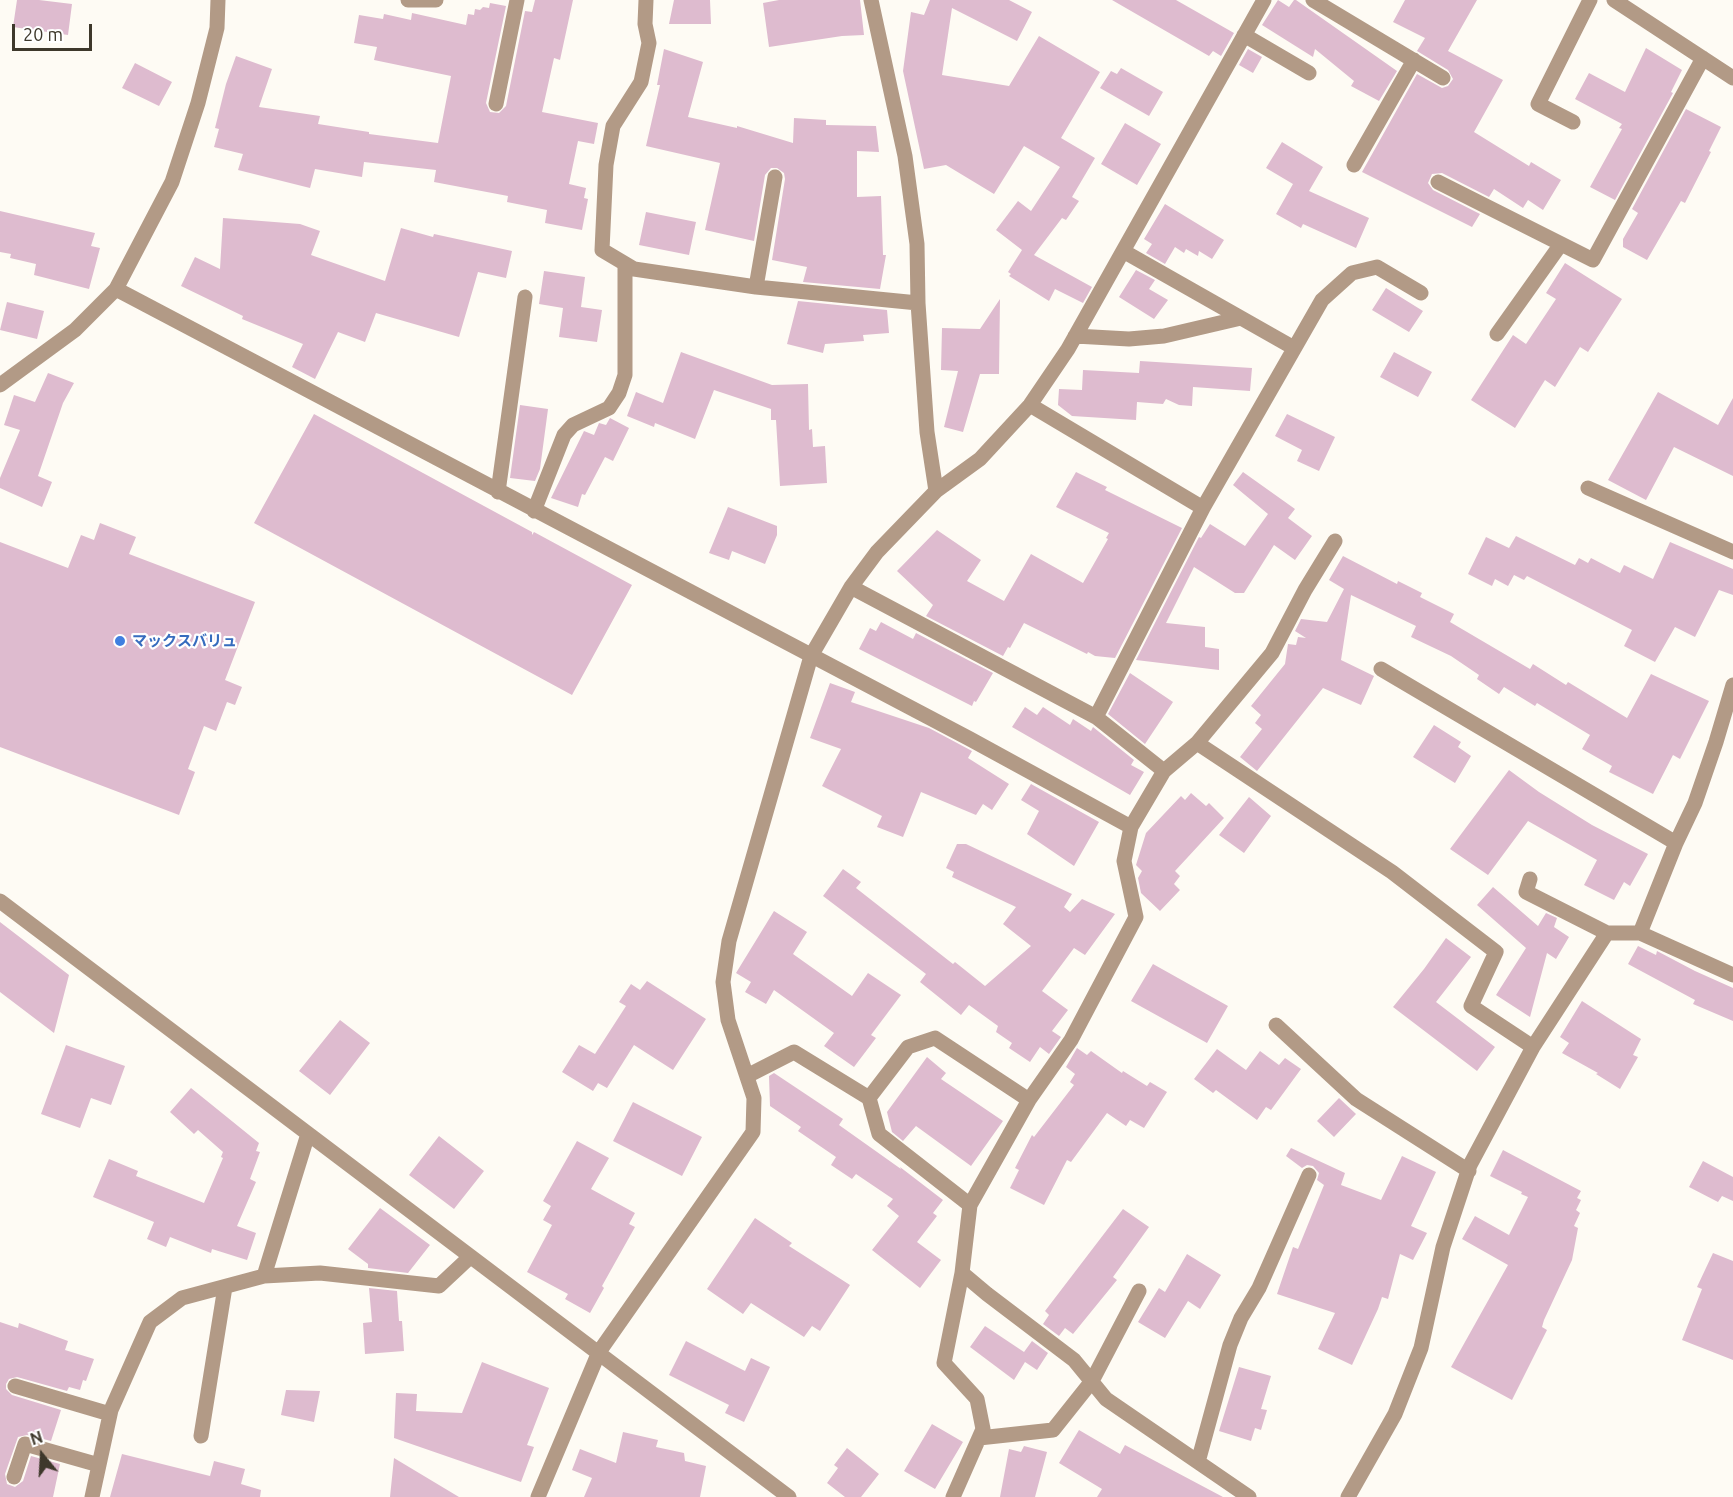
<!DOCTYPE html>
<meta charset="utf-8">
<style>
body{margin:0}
#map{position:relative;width:1733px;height:1497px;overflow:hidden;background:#fefbf4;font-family:Ubuntu,sans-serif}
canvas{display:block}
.north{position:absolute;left:12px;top:1425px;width:60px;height:60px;-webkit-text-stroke:4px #fff;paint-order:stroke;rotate:342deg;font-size:16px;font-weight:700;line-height:24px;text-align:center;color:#3e382b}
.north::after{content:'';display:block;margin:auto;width:21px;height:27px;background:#3e382b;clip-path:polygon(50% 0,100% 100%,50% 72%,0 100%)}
.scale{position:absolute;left:12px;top:24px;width:80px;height:27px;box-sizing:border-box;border:3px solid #3e382b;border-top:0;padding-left:8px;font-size:18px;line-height:21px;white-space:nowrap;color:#3e382b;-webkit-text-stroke:4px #fff;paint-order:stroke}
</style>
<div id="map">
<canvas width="1733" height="1497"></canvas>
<div class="north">N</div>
<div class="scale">20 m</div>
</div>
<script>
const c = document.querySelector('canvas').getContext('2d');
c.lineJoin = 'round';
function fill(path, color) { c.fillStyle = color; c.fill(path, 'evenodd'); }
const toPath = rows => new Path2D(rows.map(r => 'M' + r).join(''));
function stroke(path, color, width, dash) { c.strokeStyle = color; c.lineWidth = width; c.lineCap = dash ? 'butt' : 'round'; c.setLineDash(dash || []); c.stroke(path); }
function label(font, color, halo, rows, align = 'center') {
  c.font = font + ' Ubuntu,"Noto Sans JP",sans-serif'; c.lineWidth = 4.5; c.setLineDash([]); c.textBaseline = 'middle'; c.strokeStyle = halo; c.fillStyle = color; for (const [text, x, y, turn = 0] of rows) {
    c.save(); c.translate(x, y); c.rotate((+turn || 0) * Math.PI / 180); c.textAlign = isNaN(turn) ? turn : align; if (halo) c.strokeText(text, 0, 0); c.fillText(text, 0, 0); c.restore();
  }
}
fill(toPath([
 [17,0,39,0,72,4,68,35,13,27],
 [535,0,573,0,560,60,554,58,542,112,598,123,594,144,578,141,569,184,586,188,584,198,588,199,582,230,545,223,547,210,507,202,508,196,434,182,436,170,364,162,362,177,315,169,310,188,238,170,243,154,214,147,219,129,215,128,226,84,236,56,272,69,259,107,320,116,318,124,369,132,369,134,438,143,451,76,374,60,377,47,354,43,359,15,383,19,384,14,411,20,412,13,466,25,468,14,474,15,475,9,480,10,483,7,489,8,490,3,506,6,486,103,490,112,499,113,506,106,525,11,532,12],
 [674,0,710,0,711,24,669,24],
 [779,0,860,0,864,35,842,36,769,47,763,3],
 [930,0,1009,0,1032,12,1017,41,952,8,942,75,1009,86,1039,36,1100,72,1061,138,1095,158,1072,197,1079,201,1066,220,1062,218,1034,255,1092,287,1083,303,1055,289,1049,301,1009,276,1011,274,1008,272,1022,250,996,230,1018,201,1031,211,1060,167,1024,146,994,194,946,165,924,169,903,71,911,12,924,15],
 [1112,0,1176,0,1234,33,1221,56,1213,51,1209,56],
 [1278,0,1289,7,1294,0,1296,0,1397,71,1379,101,1351,86,1354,81,1315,49,1313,57,1262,25],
 [1405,0,1477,0,1448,51,1503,80,1474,132,1529,166,1531,162,1561,180,1543,210,1528,200,1523,208,1494,189,1489,197,1442,173,1432,174,1428,183,1433,190,1480,214,1472,227,1362,172,1417,74,1442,88,1448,86,1453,79,1448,70,1417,51,1425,38,1393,22],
 [1646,48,1682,70,1671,92,1673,93,1615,200,1590,187,1622,129,1619,128,1622,124,1575,99,1589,73,1625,92],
 [664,49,703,62,688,117,737,128,737,126,793,143,794,118,826,120,826,125,876,126,879,152,857,151,857,197,881,196,883,255,886,255,880,289,803,282,807,267,772,260,785,179,784,173,777,168,771,168,765,175,754,241,705,230,720,163,646,146,660,85,657,85],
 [1248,49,1262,57,1253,73,1239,65],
 [135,63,172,82,159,106,122,88],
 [1121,68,1163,92,1149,116,1100,88,1111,71,1117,74],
 [1686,109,1721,127,1709,151,1711,152,1685,203,1681,201,1647,260,1623,247,1623,239,1638,213,1632,209],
 [1125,123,1161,144,1137,185,1101,164],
 [1282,142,1323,167,1309,191,1369,218,1356,248,1303,224,1301,228,1276,214,1293,184,1266,168],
 [1165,204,1224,240,1212,259,1199,251,1198,256,1186,249,1184,253,1175,247,1165,264,1146,253,1152,244,1144,239],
 [0,211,95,233,91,246,100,248,89,289,34,275,36,264,10,258,11,254,0,252],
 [646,212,696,222,689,255,639,245],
 [223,218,300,224,320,231,311,255,385,281,401,228,433,237,434,234,512,251,506,278,478,272,459,337,376,313,365,342,338,332,315,379,292,367,303,344,242,319,243,316,181,286,195,257,220,269],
 [1565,263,1622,299,1588,352,1580,347,1555,387,1545,380,1515,428,1471,400,1513,335,1526,344,1556,299,1546,293],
 [1136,270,1155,280,1149,289,1168,300,1154,319,1119,297],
 [544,271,585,277,581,307,602,310,597,342,559,337,563,308,539,304],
 [1386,288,1423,311,1409,332,1372,310],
 [1000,299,999,374,980,374,963,432,944,427,958,371,941,370,942,328,980,329],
 [798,301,887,310,889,333,863,335,864,341,825,344,823,353,787,344],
 [7,302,44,311,37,339,0,330],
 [681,352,772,385,808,384,809,430,812,429,813,447,825,446,827,483,780,486,776,420,771,420,771,409,714,390,695,439,655,423,654,427,627,416,636,392,663,403],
 [1394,352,1432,372,1418,397,1380,377],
 [1140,361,1252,368,1250,391,1193,387,1192,406,1179,405,1166,399,1163,404,1137,402,1136,420,1072,416,1058,405,1059,389,1082,390,1083,370,1139,373],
 [48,373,74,383,63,403,38,476,52,482,42,507,0,488,0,478,20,430,4,425,14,395,35,402],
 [1658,392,1718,425,1733,398,1733,476,1674,447,1646,500,1608,480],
 [520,405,548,409,540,469,535,481,510,478],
 [314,414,532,532,532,535,534,532,632,585,572,695,254,523],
 [1287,414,1335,437,1319,471,1297,461,1302,450,1275,436],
 [610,418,629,428,613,461,605,457,585,495,582,494,578,507,551,498,584,431,594,435,599,423,606,425],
 [1076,472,1107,487,1105,490,1182,528,1115,658,1095,656,1088,652,1087,654,1024,623,1010,648,1008,647,1003,656,926,616,933,605,897,571,937,530,981,560,967,581,1004,601,1031,554,1083,583,1108,539,1106,538,1109,533,1056,507],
 [1243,472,1295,509,1288,518,1312,536,1295,560,1274,545,1244,593,1235,593,1194,567,1166,623,1205,627,1205,647,1219,649,1219,670,1136,660,1199,537,1201,538,1210,524,1245,546,1268,514,1233,485],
 [728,507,777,526,777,535,765,564,732,551,729,560,709,553],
 [100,523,136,537,129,554,255,602,225,680,242,687,235,705,227,702,216,731,204,726,188,769,195,772,179,815,0,747,0,542,68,568,81,535,94,540],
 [1516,536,1575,565,1579,558,1588,563,1591,558,1620,573,1624,565,1653,579,1670,542,1733,569,1733,595,1719,590,1695,637,1675,627,1655,662,1624,646,1632,630,1527,576,1524,580,1514,575,1508,586,1495,579,1492,586,1468,574,1486,537,1509,548],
 [1343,556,1397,584,1398,581,1422,593,1420,597,1454,614,1450,622,1530,669,1533,664,1566,685,1568,682,1627,718,1651,674,1709,701,1680,759,1673,755,1653,794,1609,772,1612,766,1582,749,1590,735,1537,703,1535,706,1504,687,1499,694,1477,679,1479,675,1451,656,1411,637,1416,626,1351,595,1341,660,1374,676,1361,705,1323,688,1257,771,1240,757,1262,729,1255,723,1261,715,1251,706,1285,664,1288,644,1296,645,1298,637,1306,638,1295,631,1301,619,1327,622,1344,589,1329,580],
 [881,622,913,639,916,633,993,673,976,702,974,701,972,706,859,649,870,628,876,631],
 [1130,673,1173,702,1145,744,1108,714],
 [830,683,855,692,851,702,929,728,972,751,968,758,1009,784,992,810,983,804,976,815,921,792,903,837,877,827,882,816,822,786,841,749,810,738],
 [1025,707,1037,715,1043,707,1070,725,1073,719,1091,731,1093,727,1134,760,1131,765,1144,772,1130,795,1012,727],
 [1434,725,1461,742,1458,747,1471,756,1455,783,1413,757],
 [1509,770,1539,792,1592,825,1648,854,1630,886,1624,882,1614,900,1584,885,1597,860,1528,821,1488,875,1450,849],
 [1031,784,1099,822,1074,866,1027,834,1039,811,1021,800],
 [1191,793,1206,806,1209,803,1224,818,1175,871,1180,876,1174,884,1180,890,1160,911,1141,893,1138,878,1142,871,1136,865,1146,833,1181,796,1185,800],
 [1249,797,1271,816,1244,853,1219,835],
 [957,844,966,844,1072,894,1064,907,1070,912,1082,899,1115,914,1085,955,1074,948,1042,991,1068,1010,1052,1031,1061,1037,1049,1054,1040,1047,1030,1062,1009,1048,1012,1043,996,1032,998,1026,969,1005,961,1015,920,982,926,974,823,896,843,869,861,882,856,888,953,964,955,962,985,986,1031,946,1003,924,1016,907,952,877,954,872,946,868],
 [1493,887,1538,926,1546,913,1557,918,1554,927,1569,937,1556,959,1547,953,1530,1017,1496,995,1526,948,1477,905],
 [774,911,807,932,793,954,852,996,868,973,901,995,871,1035,876,1038,854,1067,824,1046,834,1033,774,990,766,1004,745,992,751,982,736,973],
 [0,922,69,975,54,1033,0,992],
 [1446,938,1471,957,1436,1002,1495,1047,1477,1071,1393,1007,1424,969],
 [1638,946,1656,955,1657,951,1695,971,1733,988,1733,1021,1693,1004,1695,1000,1628,964],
 [1153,964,1228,1006,1207,1043,1131,1001],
 [647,981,706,1019,673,1070,634,1045,607,1088,598,1083,593,1091,562,1072,579,1045,595,1054,626,1006,619,1002,631,984,640,990],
 [1582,1001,1641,1039,1633,1055,1638,1057,1620,1089,1596,1074,1598,1073,1562,1053,1569,1043,1560,1037],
 [340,1020,370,1043,330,1095,299,1071],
 [66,1045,125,1066,111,1105,91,1098,80,1128,41,1114],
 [1077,1048,1087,1055,1091,1051,1122,1073,1123,1071,1147,1086,1150,1082,1167,1092,1144,1128,1130,1120,1126,1126,1107,1113,1071,1162,1067,1160,1044,1205,1010,1188,1019,1170,1015,1168,1032,1135,1034,1137,1074,1085,1070,1082,1075,1074,1066,1067],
 [1217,1049,1246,1070,1260,1051,1279,1065,1285,1058,1301,1069,1271,1110,1266,1107,1257,1120,1216,1090,1213,1093,1194,1079],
 [927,1057,946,1073,941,1079,1003,1121,971,1166,916,1126,903,1141,892,1132,887,1112],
 [774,1073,843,1119,839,1125,901,1169,900,1167,943,1200,933,1213,937,1216,917,1242,941,1260,920,1288,872,1250,899,1216,887,1206,893,1199,856,1174,852,1179,831,1165,836,1157,798,1131,801,1127,770,1106,769,1076],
 [191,1088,259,1143,256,1151,260,1152,250,1179,256,1182,237,1226,256,1233,247,1260,212,1249,211,1253,170,1237,166,1247,147,1239,154,1222,93,1197,109,1159,138,1171,136,1176,204,1203,223,1158,221,1157,223,1152,198,1130,194,1134,170,1112],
 [1339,1098,1356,1114,1334,1137,1317,1121],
 [633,1102,702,1137,682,1176,613,1141],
 [439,1136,484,1171,454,1209,409,1175],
 [577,1141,609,1158,591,1189,635,1213,629,1224,635,1227,602,1286,604,1288,590,1313,565,1299,568,1294,527,1272,552,1225,543,1220,551,1206,543,1201],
 [1291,1148,1345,1173,1341,1185,1381,1200,1402,1156,1436,1172,1411,1226,1427,1233,1413,1260,1400,1254,1388,1299,1382,1297,1378,1309,1352,1365,1318,1349,1335,1313,1277,1294,1293,1247,1298,1249,1324,1185,1317,1180,1319,1173,1313,1166,1307,1165,1302,1168,1286,1156],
 [1503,1150,1581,1191,1577,1198,1581,1200,1576,1210,1580,1213,1574,1226,1578,1228,1572,1260,1544,1320,1542,1327,1547,1330,1512,1400,1451,1367,1508,1265,1462,1239,1475,1216,1509,1235,1528,1197,1521,1194,1522,1192,1490,1176],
 [1703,1161,1733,1177,1733,1201,1722,1196,1718,1202,1689,1187],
 [380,1208,430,1245,408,1273,368,1268,368,1264,348,1249],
 [1123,1209,1149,1227,1113,1277,1117,1280,1073,1334,1065,1328,1059,1336,1043,1324,1049,1315,1045,1311],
 [755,1218,792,1243,789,1246,850,1285,820,1331,812,1326,804,1337,751,1303,743,1314,707,1289],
 [1713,1253,1733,1261,1733,1360,1682,1340,1702,1289,1697,1287],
 [1187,1254,1221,1275,1200,1309,1188,1301,1165,1338,1138,1322,1159,1288,1165,1292],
 [369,1288,397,1291,399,1321,402,1321,404,1351,365,1354,363,1323,372,1322],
 [0,1322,18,1328,19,1323,68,1341,65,1350,94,1359,86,1381,83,1380,80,1390,69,1387,67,1391,17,1377,9,1379,6,1384,6,1389,12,1395,61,1410,51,1441,27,1435,18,1437,5,1474,7,1484,15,1487,23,1481,31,1456,60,1464,53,1497,0,1497],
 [985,1326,1024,1352,1032,1341,1048,1353,1037,1370,1025,1362,1014,1380,970,1347],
 [686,1341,745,1371,751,1358,770,1367,744,1422,725,1413,729,1405,669,1375],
 [482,1362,549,1388,527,1445,534,1447,521,1482,394,1438,396,1393,417,1394,416,1411,462,1413],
 [1239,1367,1271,1376,1261,1409,1267,1410,1261,1430,1255,1428,1251,1441,1219,1431],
 [286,1390,320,1391,314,1422,281,1415],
 [932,1424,963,1442,935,1489,904,1471],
 [1079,1430,1120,1454,1125,1445,1223,1497,1097,1497,1102,1489,1059,1463],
 [623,1432,658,1440,656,1447,684,1453,685,1461,706,1466,700,1497,584,1497,592,1478,572,1470,580,1449,616,1463],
 [1024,1446,1047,1452,1035,1497,1000,1497,1009,1449,1021,1452],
 [847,1448,879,1474,861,1497,845,1497,827,1483,838,1468,834,1465],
 [122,1454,210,1476,214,1461,245,1469,241,1484,261,1490,260,1497,110,1497],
 [394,1458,459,1497,390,1497]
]), '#debbcf');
stroke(toPath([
 [408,0,436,0],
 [646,0,645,24,649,43,641,82,613,126,606,165,602,250,634,269,756,287,918,303],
 [871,0,905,156,917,244,918,303,927,432,936,491],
 [1313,0,1443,78],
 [1614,0,1733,78],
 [1244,35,1309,73],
 [496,104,517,0],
 [1573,122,1538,104,1590,0],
 [1354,165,1414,60],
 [1438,182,1593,260,1703,58],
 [1123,251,1294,348],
 [756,287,775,177],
 [116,289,970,739,1131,827],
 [1497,334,1561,244],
 [1075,336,1129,339,1164,336,1241,318],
 [0,385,75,330,116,289,172,182,198,103,217,28,218,0],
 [1030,405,1203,508],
 [1588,488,1733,552],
 [498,492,525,297],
 [534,511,564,435,573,425,609,408,619,393,625,375,625,264],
 [851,587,1096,717],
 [1381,669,1676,843],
 [1197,743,1272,653,1305,590,1335,541],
 [1164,771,1096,717,1203,508,1322,300,1352,273,1377,267,1421,293],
 [1530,879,1526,892,1607,933],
 [0,901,789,1497],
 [1640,933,1733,975],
 [1276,1025,1356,1099,1469,1171],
 [747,1076,794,1052,869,1098],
 [970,1205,879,1134,869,1098,908,1047,935,1038,1029,1100],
 [264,1276,308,1134],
 [15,1386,110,1414],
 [201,1436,225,1287],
 [979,1438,1053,1430,1092,1381,1139,1291],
 [1198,1462,1230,1345,1241,1318,1259,1288,1309,1175],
 [14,1477,25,1444,99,1465],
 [92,1497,111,1410,150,1322,182,1298,264,1276,320,1273,439,1286,470,1257],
 [538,1497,599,1352,753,1132,754,1098,728,1020,723,982,729,941,811,656,851,587,877,552,936,491,980,459,1030,405,1068,349,1264,0],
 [953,1497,983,1429,977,1399,944,1363,962,1273],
 [1249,1497,1106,1399,1074,1360,987,1294,962,1273,970,1205,1029,1100,1071,1040,1136,917,1124,861,1131,827,1164,771,1197,743,1392,872,1496,952,1471,1006,1533,1047],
 [1348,1497,1395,1414,1421,1348,1443,1247,1470,1165,1533,1047,1607,933,1640,933,1676,843,1695,803,1716,742,1733,685]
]), '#b29a86', 15);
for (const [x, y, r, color] of [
 [120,641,6,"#3f7fe0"]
]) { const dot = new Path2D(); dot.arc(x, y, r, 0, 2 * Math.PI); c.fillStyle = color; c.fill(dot); stroke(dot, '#fff', 2); }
label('bold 15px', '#366cbe', '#fff', [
 ["マックスバリュ",132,641]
], 'left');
</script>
